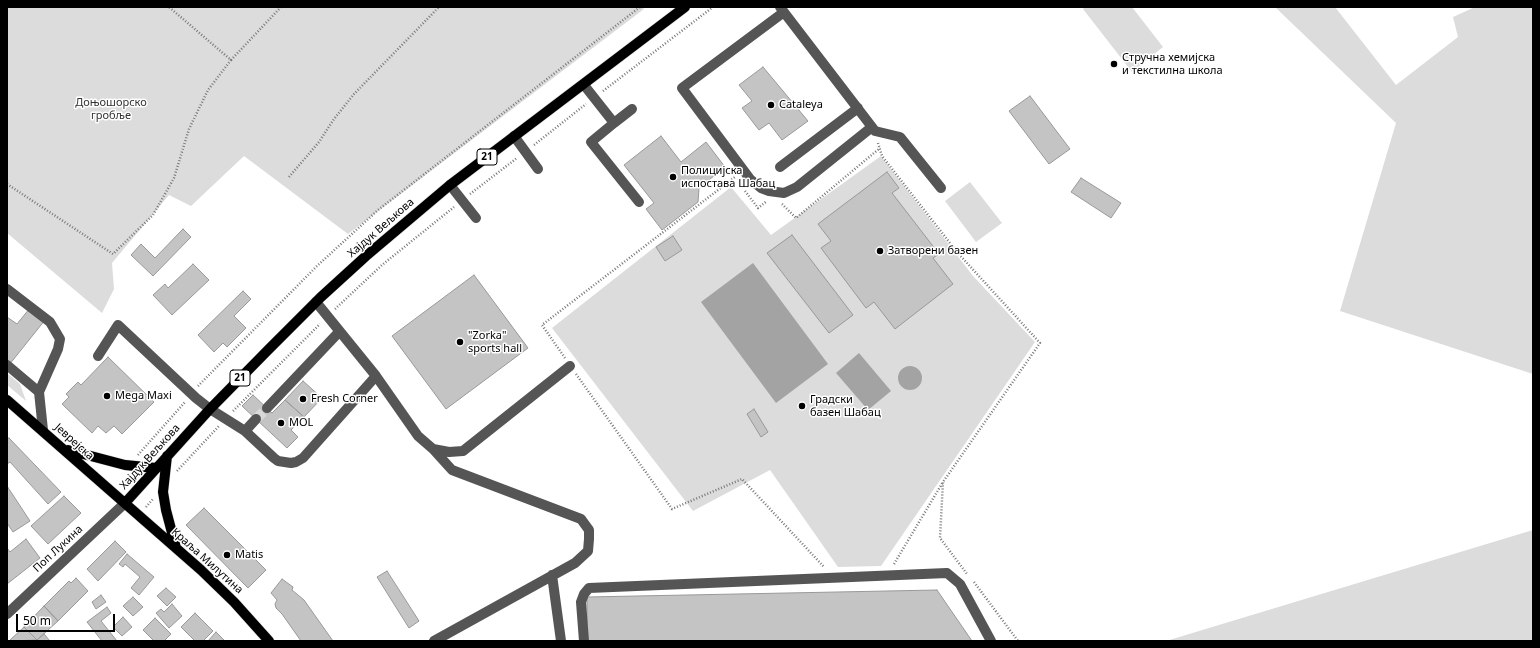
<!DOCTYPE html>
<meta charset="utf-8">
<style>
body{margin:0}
#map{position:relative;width:1540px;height:648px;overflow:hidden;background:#fff;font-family:"Noto Sans",sans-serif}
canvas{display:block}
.frame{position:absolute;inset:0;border:8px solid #000;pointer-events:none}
.scale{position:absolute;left:16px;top:614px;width:99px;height:18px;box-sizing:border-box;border:2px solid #000;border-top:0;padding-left:5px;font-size:12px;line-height:14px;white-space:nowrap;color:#000;-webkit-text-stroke:3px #fff;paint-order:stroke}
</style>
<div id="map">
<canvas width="1540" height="648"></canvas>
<div class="frame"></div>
<div class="scale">50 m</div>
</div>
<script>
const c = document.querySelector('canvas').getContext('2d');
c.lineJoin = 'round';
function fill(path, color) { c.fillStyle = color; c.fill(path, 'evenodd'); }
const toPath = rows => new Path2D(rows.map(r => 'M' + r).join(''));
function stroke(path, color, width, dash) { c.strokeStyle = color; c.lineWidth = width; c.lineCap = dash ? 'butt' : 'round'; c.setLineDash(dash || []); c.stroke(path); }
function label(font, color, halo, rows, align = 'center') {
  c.font = font + ' "Noto Sans",sans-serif'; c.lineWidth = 3; c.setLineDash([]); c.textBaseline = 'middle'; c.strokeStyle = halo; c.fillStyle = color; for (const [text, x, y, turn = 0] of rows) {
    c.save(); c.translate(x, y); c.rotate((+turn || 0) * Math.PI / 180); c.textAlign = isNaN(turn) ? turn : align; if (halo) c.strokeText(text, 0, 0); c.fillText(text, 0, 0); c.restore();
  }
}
fill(toPath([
 [7,7,643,7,644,9,348,234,244,156,191,206,169,195,112,263,114,289,102,313,7,233],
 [1085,7,1132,7,1163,47,1132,72,1083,9],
 [1275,7,1335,7,1396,85,1458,37,1453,17,1475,7,1533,7,1533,374,1340,311,1396,123],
 [881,156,973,276,1035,342,881,566,838,567,770,470,693,511,552,328,731,187,771,235],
 [970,182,1002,223,976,242,945,201],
 [7,373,20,384,26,401,7,385],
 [1533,530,1533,641,1166,641]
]), '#dcdcdc');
fill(toPath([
 [753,263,828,364,776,403,701,302],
 [859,353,891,391,868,410,836,373],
 '898 378a12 12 0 1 1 24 0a12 12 0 1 1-24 0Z'
]), '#a3a3a3');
const building = toPath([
 [763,67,808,121,782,140,769,123,759,130,742,108,752,101,739,85,763,67],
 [1030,96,1070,149,1049,164,1009,111,1030,96],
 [661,136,681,162,706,142,725,167,699,188,698,202,662,230,646,209,654,203,624,165,661,136],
 [887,172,899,188,892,193,939,254,933,258,953,284,895,329,874,302,866,308,821,248,831,241,818,224,887,172],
 [1081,178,1121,203,1111,218,1071,192,1081,178],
 [183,229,191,237,153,276,131,255,141,244,155,258,183,229],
 [792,235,853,315,829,333,767,253,792,235],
 [673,236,682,250,665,261,656,247,673,236],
 [193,264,209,280,172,315,153,295,165,284,168,288,193,264],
 [474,275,528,348,446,409,392,336,474,275],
 [243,291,251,299,234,316,246,328,227,347,223,343,214,352,198,335,243,291],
 [30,308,45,320,9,365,7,363,7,317,17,324,30,308],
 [108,357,154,402,122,434,114,426,106,433,98,426,92,433,62,404,69,397,66,394,78,382,81,385,108,357],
 [303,381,322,398,304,417,285,400,303,381],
 [253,395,272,413,285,400,304,417,291,430,298,437,287,448,242,406,253,395],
 [754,409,768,432,761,437,747,414,754,409],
 [9,438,61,492,48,504,10,462,7,464,7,439,9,438],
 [7,486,30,521,13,532,7,523,7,486],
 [64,496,81,513,48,544,31,526,64,496],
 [204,508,266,570,248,588,186,525,204,508],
 [26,539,40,558,7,584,7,548,10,552,26,539],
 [115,541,126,552,98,581,87,569,115,541],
 [127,554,154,577,139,595,131,588,140,577,125,564,123,567,119,564,127,554],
 [387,571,419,621,409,628,377,577,387,571],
 [76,578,88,591,58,621,44,606,69,581,71,583,76,578],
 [282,579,293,587,292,590,304,600,333,641,301,641,282,614,276,608,275,604,277,600,271,593,282,579],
 [166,588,176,597,167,606,157,596,166,588],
 [937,590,972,641,587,641,587,597,937,590],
 [101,595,106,602,96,609,92,602,101,595],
 [133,597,143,607,133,616,123,606,133,597],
 [172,604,182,616,169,628,156,613,161,609,164,612,172,604],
 [44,606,58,621,37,640,24,627,44,606],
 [107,607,111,613,101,621,117,641,102,641,87,622,107,607],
 [195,613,213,631,203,641,195,641,181,627,195,613],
 [123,617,132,627,122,636,113,627,123,617],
 [155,618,171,634,164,641,154,641,143,630,155,618],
 [24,627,37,640,10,641,9,641,24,627],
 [216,632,225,641,208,641,216,632],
 [44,634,50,641,38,641,37,640,44,634]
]);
fill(building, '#c4c4c4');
stroke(building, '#999', 1);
stroke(toPath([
 [256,419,267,408]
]), '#d9d9d9', 10, [10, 5]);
const major = toPath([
 [7,400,201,570,234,602,269,641],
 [68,450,125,465,156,468],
 [167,456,163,492,166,510,176,548],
 [125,503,210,409,267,351,321,297,366,256,450,185,685,7]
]);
stroke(major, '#dbdbdb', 11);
stroke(toPath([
 [231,60,281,7],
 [603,91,713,7],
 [878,143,882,156,957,252,1040,343,943,482],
 [534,145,586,104],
 [289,177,319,142,334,119,354,94,439,7],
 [7,184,113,254,153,215,174,178,189,129,208,90,231,60,169,7],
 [745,191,758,208,767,201],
 [470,194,517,158],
 [782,204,796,218,880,148],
 [335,309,382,265,454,207],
 [565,358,542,325,735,177,736,178],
 [576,374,672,509,742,479,824,567],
 [198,386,317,266,378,210,640,7],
 [233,411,320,324],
 [138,455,185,402],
 [177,471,219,426],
 [146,507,153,499],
 [894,564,943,482,940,538,967,574],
 [974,582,1018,641]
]), '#777', 2.5, [1, 2]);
stroke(toPath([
 [780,7,875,131,900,137,941,188],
 [784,12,682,88,750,179,761,188,769,191,784,193,797,187,872,127],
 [584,85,614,123,591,142,639,202],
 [614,123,632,109],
 [514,136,538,169],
 [780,167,858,108],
 [450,185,476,218],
 [7,289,50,322,60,339,58,349,39,392],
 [316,302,376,376,418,436,433,449,449,452,463,451,570,366],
 [98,356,118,325,196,398,210,409,245,431,274,458,278,461,291,463,296,462,303,458,376,376],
 [7,365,39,392,43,430],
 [267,408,339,332],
 [245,431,256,419],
 [433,449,452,470,581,519,589,530,589,539,588,551,575,563,434,641],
 [552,575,561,641],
 [7,614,125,503],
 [584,641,581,602,584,594,589,588,947,573,960,584,991,641]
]), '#555', 10);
stroke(major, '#000', 10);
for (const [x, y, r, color] of [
 [1114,64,4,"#000"],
 [771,105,4,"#000"],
 [673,177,4,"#000"],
 [880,251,4,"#000"],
 [460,342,4,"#000"],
 [107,396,4,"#000"],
 [303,399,4,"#000"],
 [802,406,4,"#000"],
 [281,423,4,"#000"],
 [227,555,4,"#000"]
]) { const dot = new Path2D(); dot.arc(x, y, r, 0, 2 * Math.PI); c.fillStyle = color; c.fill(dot); stroke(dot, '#fff', 1.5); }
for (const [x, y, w] of [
 [487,157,20],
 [240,378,20]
]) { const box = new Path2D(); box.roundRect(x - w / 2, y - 8, w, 16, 3); c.fillStyle = '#fff'; c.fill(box); stroke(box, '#000', 1); }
label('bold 10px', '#000', null, [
 ["21",487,157],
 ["21",240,378]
]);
label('11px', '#000', '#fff', [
 ["Стручна хемијска",1122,58],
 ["и текстилна школа",1122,71],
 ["Cataleya",779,105],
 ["Полицијска",681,171],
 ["испостава Шабац",681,184],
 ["Затворени базен",888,251],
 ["\"Zorka\"",468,336],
 ["sports hall",468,349],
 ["Mega Maxi",115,396],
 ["Fresh Corner",311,399],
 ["Градски",810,400],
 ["базен Шабац",810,413],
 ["MOL",289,423],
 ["Matis",235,555]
], 'left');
label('11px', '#333', '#fff', [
 ["Доњошорско",111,103],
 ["гробље",111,116]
]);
label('11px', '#000', '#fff', [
 ["Хајдук Вељкова",381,228,-41],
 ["Јеврејска",74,442,42],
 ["Хајдук Вељкова",150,457,-48],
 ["Поп Лукина",58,549,-43],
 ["Краља Милутина",207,561,42]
]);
</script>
